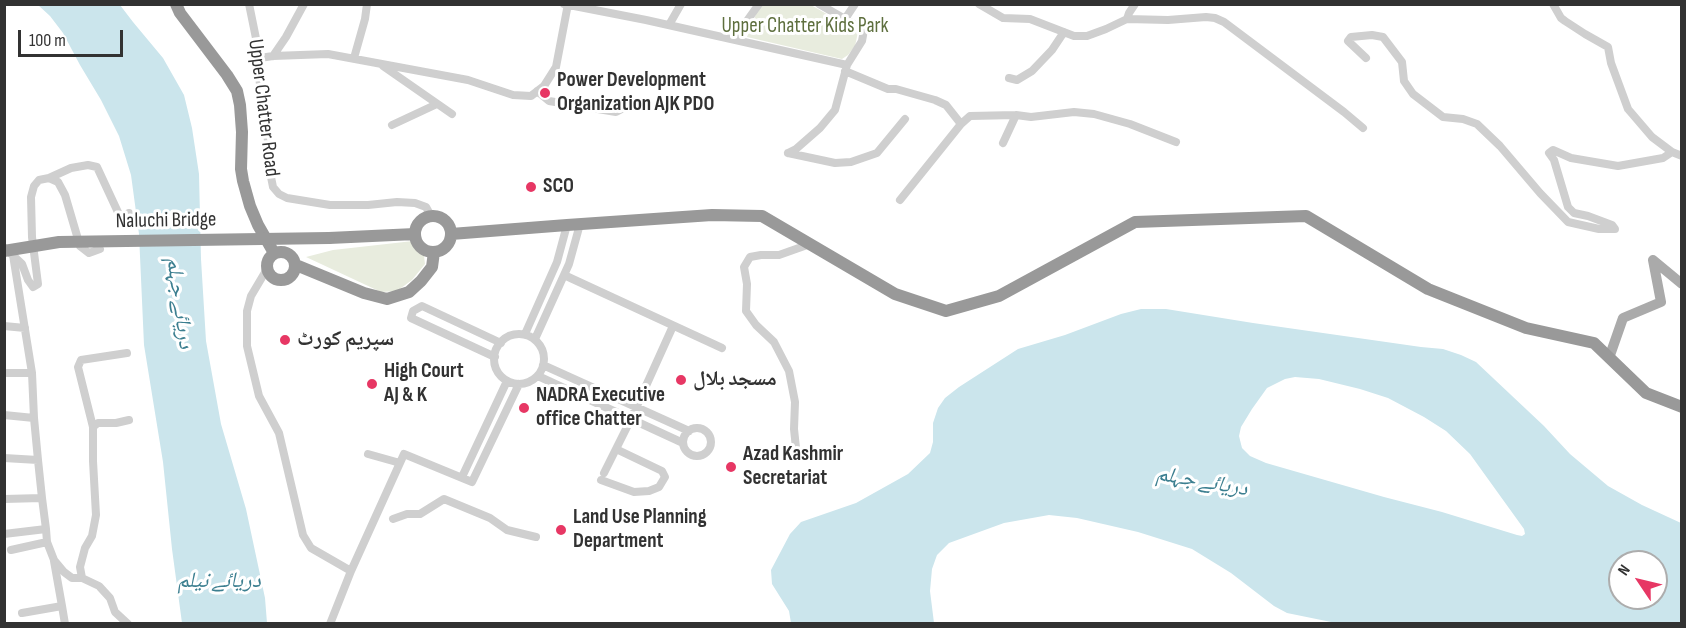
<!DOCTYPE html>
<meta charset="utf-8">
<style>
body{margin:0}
#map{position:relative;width:1686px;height:628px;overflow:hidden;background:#fff;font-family:"Sofia Sans Condensed",sans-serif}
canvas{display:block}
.frame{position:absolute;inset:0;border:6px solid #323232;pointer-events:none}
.north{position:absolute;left:1608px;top:550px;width:60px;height:60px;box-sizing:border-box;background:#fff;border:2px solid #adadad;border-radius:50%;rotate:305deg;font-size:16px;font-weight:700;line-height:24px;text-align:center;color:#323232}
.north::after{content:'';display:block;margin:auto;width:21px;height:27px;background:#e73764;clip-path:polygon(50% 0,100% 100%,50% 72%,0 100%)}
.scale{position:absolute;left:18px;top:30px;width:105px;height:27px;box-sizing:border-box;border:3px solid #323232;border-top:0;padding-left:8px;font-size:18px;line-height:21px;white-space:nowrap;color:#323232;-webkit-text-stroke:4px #fff;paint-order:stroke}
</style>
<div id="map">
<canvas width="1686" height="628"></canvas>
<div class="frame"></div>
<div class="north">N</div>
<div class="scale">100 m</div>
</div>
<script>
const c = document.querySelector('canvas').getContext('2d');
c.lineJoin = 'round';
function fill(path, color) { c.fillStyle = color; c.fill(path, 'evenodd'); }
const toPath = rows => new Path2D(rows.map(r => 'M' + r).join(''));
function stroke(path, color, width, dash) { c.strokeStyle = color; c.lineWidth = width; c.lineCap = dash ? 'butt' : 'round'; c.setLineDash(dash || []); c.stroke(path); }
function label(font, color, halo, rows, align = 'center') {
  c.font = font + ' "Sofia Sans Condensed","Noto Naskh Arabic",sans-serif'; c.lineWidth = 6; c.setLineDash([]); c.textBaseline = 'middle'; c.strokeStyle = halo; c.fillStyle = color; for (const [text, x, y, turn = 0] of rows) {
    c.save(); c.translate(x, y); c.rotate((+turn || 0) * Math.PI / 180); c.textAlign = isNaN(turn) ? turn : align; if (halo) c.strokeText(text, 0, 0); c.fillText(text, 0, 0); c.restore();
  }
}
fill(toPath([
 [762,5,811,5,858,32,855,46,848,55,842,59,747,37,758,9],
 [422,240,425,264,412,280,397,291,381,292,306,257,333,250]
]), '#e8ecde');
fill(toPath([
 [38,5,120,5,133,22,163,58,184,95,192,128,199,174,201,259,206,341,221,424,246,509,265,598,267,623,182,623,172,549,163,462,144,345,139,234,131,175,119,136,101,100,80,65,63,33,50,16],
 [1141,309,1166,309,1253,323,1421,347,1443,349,1461,355,1476,362,1544,426,1570,454,1608,486,1642,505,1681,523,1681,623,1336,623,1287,613,1274,606,1231,573,1192,549,1138,532,1077,518,1049,515,1004,523,949,543,937,555,932,569,930,591,934,623,791,623,789,611,772,584,771,570,790,534,801,522,856,503,908,474,930,453,933,442,933,423,938,408,945,398,959,387,1018,349,1065,335,1121,314],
 [1295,377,1319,379,1360,389,1388,398,1424,417,1446,431,1470,454,1524,529,1525,534,1522,536,1517,535,1442,512,1384,497,1266,463,1250,456,1242,448,1239,436,1241,427,1252,409,1267,388,1285,379],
 [1620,562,1656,562,1656,598,1620,598]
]), '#cbe5ec');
stroke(toPath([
 [249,4,260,58,259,78,266,119,271,177,273,187,279,194,287,198,330,205,368,205,397,202,415,203,426,207,431,216],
 [564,4,646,20,847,65,835,110,820,128,796,149,788,153],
 [819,4,864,30,862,41,847,65],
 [979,4,1003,18,1030,19,1074,36,1087,36,1106,29,1127,19,1168,20,1206,17,1215,18,1224,22,1344,112,1363,128],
 [1553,4,1561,18,1565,21,1585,34,1608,47,1611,63,1628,109,1652,137,1672,152],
 [845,19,855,4],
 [1127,19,1129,13,1135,4],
 [669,25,681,4],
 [734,39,759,4],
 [273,56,286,37,304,4],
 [260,58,273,56,328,54,468,80,513,95,531,96,544,86,556,67,568,4],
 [354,58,365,19,367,4],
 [1366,58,1348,41,1351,37,1372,35,1383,37,1402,62,1404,81,1413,94,1443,117,1463,119,1477,124,1500,146,1540,193,1568,222,1599,229,1615,229,1612,225,1588,216,1574,213,1568,207,1554,160,1549,153,1553,150,1571,158,1618,166,1663,158,1672,152,1682,156],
 [383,66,452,114],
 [845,71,888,89,896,89,935,100,946,105,961,124,900,200],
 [1009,78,1017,80,1032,71,1052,50,1064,32],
 [537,91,549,101,616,112,633,103],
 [961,124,970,116,1016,115],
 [392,125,437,104],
 [1003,143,1016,115,1031,117,1074,112,1094,114,1130,124,1176,142],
 [788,153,835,163,851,162,877,153,905,119],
 [49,178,71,168,88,165,97,167,123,223,127,225,131,221,129,213],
 [5,248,22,264,28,280,33,287,38,284,32,237,31,197,34,186,39,180,49,178,58,182,65,195,80,246,89,253,100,249],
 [13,255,32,373],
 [267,269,251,296,247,311,247,346,259,396,279,433,303,535,311,548,351,571],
 [564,275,722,348],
 [4,326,25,328],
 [525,334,557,262,567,225],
 '494 359a25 25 0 1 1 50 0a25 25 0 1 1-50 0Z',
 [535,339,569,264,580,224],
 [495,357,411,318,413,311,422,306,501,343],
 [543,365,689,431],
 [7,373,32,373,34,418],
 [538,376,683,443],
 [4,415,34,418,38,460],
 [93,427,78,367,81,360,127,353],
 '683 442a14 14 0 1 1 28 0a14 14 0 1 1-28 0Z',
 [796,448,794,429,795,402,789,371,774,342,756,325,746,311,747,284,744,267,750,257,761,255,779,255,810,244],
 [368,454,400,463],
 [4,458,38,460,42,498,4,499],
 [604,473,631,419,673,326],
 [462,477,507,381],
 [601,480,634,492,649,491,659,487,665,477,662,471,616,449],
 [393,519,407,514,420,514,444,499,490,518,507,530,536,537],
 [4,534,46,529,42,498],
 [47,542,54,560,64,572,72,578,82,578,99,586,110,598,115,612,128,624],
 [11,550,47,542,46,529],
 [82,578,80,567,85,548,92,536,96,515,93,461,93,427,98,423,116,423,129,420],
 [62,606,65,624],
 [22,613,62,606,54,561],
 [330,624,351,571,404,454,472,482,519,384]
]), '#cfcfcf', 8);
stroke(toPath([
 [1609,358,1623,318,1661,302,1653,260,1682,284]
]), '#aaa', 10);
stroke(toPath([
 [176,4,180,13,227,75,237,91,240,105,242,132,241,169,243,181,250,206,258,225,274,253],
 '415 234a18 18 0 1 1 36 0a18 18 0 1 1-36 0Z',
 [451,234,567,225,712,215,762,216,895,294,946,311,999,296,1135,222,1306,216,1428,289,1526,328,1594,343,1646,393,1682,407],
 [329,238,415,234],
 '267 266a14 14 0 1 1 28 0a14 14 0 1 1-28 0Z',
 [296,265,364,293,387,299,409,292,421,281,432,267,434,252]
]), '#999', 12);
stroke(toPath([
 [4,251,59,242,329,238]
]), '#999', 12);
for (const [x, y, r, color] of [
 [545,93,6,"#e73764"],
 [531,187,6,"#e73764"],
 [285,340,6,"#e73764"],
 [681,380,6,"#e73764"],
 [372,384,6,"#e73764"],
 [524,408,6,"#e73764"],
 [731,467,6,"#e73764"],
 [561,530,6,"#e73764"]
]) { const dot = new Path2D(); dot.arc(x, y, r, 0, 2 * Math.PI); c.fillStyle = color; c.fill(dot); stroke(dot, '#fff', 2); }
label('21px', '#5e6f3e', '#fff', [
 ["Upper Chatter Kids Park",805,27]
]);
label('bold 21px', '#323232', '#fff', [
 ["Power Development",557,81],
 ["Organization AJK PDO",557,105],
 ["SCO",543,187],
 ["سپریم کورٹ",297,340],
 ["High Court",384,372],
 ["AJ & K",384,396],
 ["مسجد بلال",693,380],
 ["NADRA Executive",536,396],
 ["office Chatter",536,420],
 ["Azad Kashmir",743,455],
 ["Secretariat",743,479],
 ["Land Use Planning",573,518],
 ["Department",573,542]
], 'left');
label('21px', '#323232', '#fff', [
 ["Upper Chatter Road",263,108,83],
 ["Naluchi Bridge",166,221,-1]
]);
label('italic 22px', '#3c7f90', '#fff', [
 ["دریائے جہلم",179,303,82],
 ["دریائے جہلم",1202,482,10],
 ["دریائے نیلم",219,581]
]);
</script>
